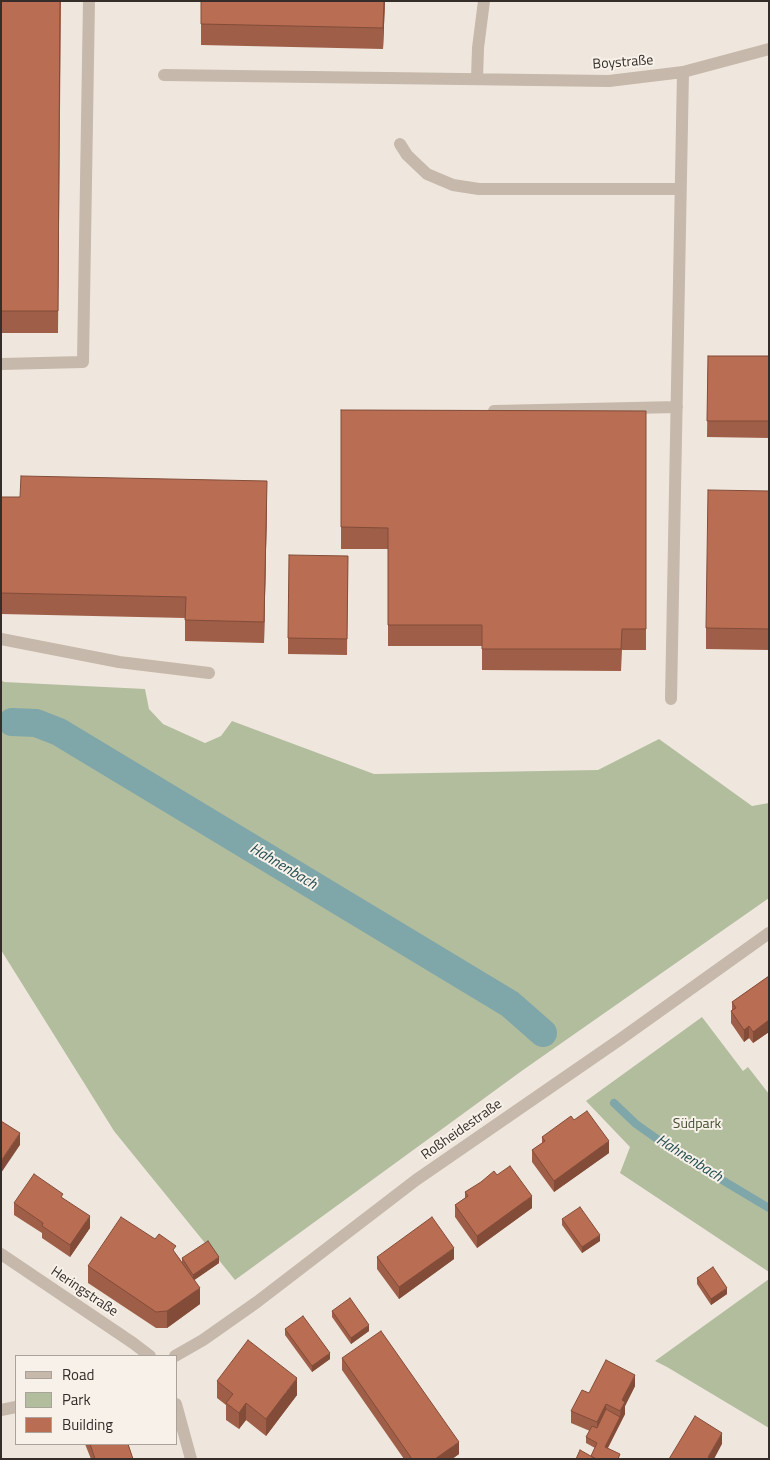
<!DOCTYPE html>
<meta charset="utf-8">
<style>
body{margin:0}
#map{position:relative;width:770px;height:1460px;overflow:hidden;background:#efe7dd;font-family:"Titillium Web",sans-serif}
canvas{display:block}
.frame{position:absolute;inset:0;border:2px solid #342d29;pointer-events:none}
.legend{position:absolute;left:15px;top:1355px;width:162px;height:90px;box-sizing:border-box;background:#f7f1e9;border:1px solid #a9a39c;margin:0;padding:6px 9px;list-style:none;font-size:15px;color:#342d29}
.legend li{display:flex;align-items:center;gap:10px;height:25px}
.legend b{width:25px;border:1px solid #a9a39c}
</style>
<div id="map">
<canvas width="770" height="1460"></canvas>
<div class="frame"></div>
<ul class="legend">
<li><b style="height:6px;background:#c6b8aa"></b>Road</li>
<li><b style="height:14px;background:#b2bd9e"></b>Park</li>
<li><b style="height:14px;background:#b96d52"></b>Building</li>
</ul>
</div>
<script>
const c = document.querySelector('canvas').getContext('2d');
c.lineJoin = 'round';
function fill(path, color) { c.fillStyle = color; c.fill(path, 'evenodd'); }
const toPath = rows => new Path2D(rows.map(r => 'M' + r).join(''));
function stroke(path, color, width, dash) { c.strokeStyle = color; c.lineWidth = width; c.lineCap = dash ? 'butt' : 'round'; c.setLineDash(dash || []); c.stroke(path); }
function label(font, color, halo, rows, align = 'center') {
  c.font = font + ' "Titillium Web",sans-serif'; c.lineWidth = 4; c.setLineDash([]); c.textBaseline = 'middle'; c.strokeStyle = halo; c.fillStyle = color; for (const [text, x, y, turn = 0] of rows) {
    c.save(); c.translate(x, y); c.rotate((+turn || 0) * Math.PI / 180); c.textAlign = isNaN(turn) ? turn : align; if (halo) c.strokeText(text, 0, 0); c.fillText(text, 0, 0); c.restore();
  }
}
fill(toPath([
 [1,680,4,682,145,689,149,709,163,724,205,743,221,736,232,721,374,774,598,770,659,739,752,806,769,803,769,898,523,1070,235,1280,114,1131,1,950],
 [702,1017,743,1071,748,1067,769,1094,769,1272,620,1173,630,1147,586,1101],
 [769,1279,769,1428,667,1367,655,1361]
]), '#b2bd9e');
stroke(toPath([
 [614,1103,636,1124,677,1153,769,1208]
]), '#7fa6a9', 8);
stroke(toPath([
 [12,722,36,723,59,732,510,1004,543,1033]
]), '#7fa6a9', 28);
stroke(toPath([
 [164,75,609,81,683,72,769,49],
 [477,79,478,48,484,1],
 [400,144,407,155,427,174,453,185,479,189,680,189],
 [1,364,83,362,89,1],
 [494,411,677,407],
 [1,639,119,662,209,673],
 [671,699,683,72],
 [1,1254,133,1343,150,1356],
 [175,1356,203,1340,257,1302,416,1180,622,1038,769,933],
 [176,1404,191,1459],
 [1,1410,16,1407]
]), '#c6b8aa', 12);
fill(toPath([
 [1,1,61,1,58,333,1,333],
 [385,1,383,49,201,45,201,24],
 [708,356,769,356,769,438,707,437],
 [341,410,646,411,646,650,622,650,621,671,482,670,482,646,388,646,388,549,341,549],
 [769,491,769,650,706,649,706,628],
 [1,497,267,502,264,643,185,641,185,618,1,614],
 [348,556,347,655,288,654,288,638],
 [769,976,769,1032,753,1043,749,1038,744,1042,731,1023,731,1011,732,1010,732,1002],
 [574,1120,609,1153,554,1192,532,1162,532,1150,542,1143,542,1137],
 [497,1175,532,1208,477,1248,455,1217,455,1205,465,1198,465,1192],
 [63,1198,90,1228,70,1257,42,1238,42,1233,14,1215,14,1203],
 [562,1219,600,1241,582,1253,562,1225],
 [155,1239,176,1254,182,1262,182,1258,219,1263,194,1280,200,1304,167,1328,156,1328,88,1283,88,1266],
 [377,1257,454,1259,399,1299,377,1269],
 [697,1278,727,1294,711,1305,697,1284],
 [332,1311,369,1331,351,1344,332,1317],
 [285,1329,330,1359,312,1372,285,1335],
 [342,1358,459,1454,452,1459,404,1459,342,1370],
 [217,1381,297,1395,266,1436,246,1420,239,1429,226,1420,226,1405,217,1398],
 [635,1386,625,1406,625,1414,608,1448,620,1459,591,1456,595,1448,586,1443,586,1437,590,1431,571,1423,571,1411,589,1393],
 [85,1444,128,1444,133,1459,91,1459]
]), '#9f5e47');
fill(toPath([
 [384,1,385,1,383,49,383,28],
 [267,481,267,502,264,643,264,622],
 [769,1020,769,1032,753,1043,753,1032],
 [749,1026,749,1038,744,1042,744,1030],
 [20,1133,20,1145,1,1173,1,1161],
 [609,1141,609,1153,554,1192,554,1181],
 [532,1196,532,1208,477,1248,477,1236],
 [90,1216,90,1228,70,1257,70,1245],
 [600,1235,600,1241,582,1253,582,1247],
 [454,1248,454,1259,399,1299,399,1287],
 [219,1257,219,1263,193,1281,193,1275],
 [200,1288,200,1304,167,1328,167,1311],
 [727,1288,727,1294,711,1305,711,1299],
 [369,1325,369,1331,351,1344,351,1338],
 [330,1353,330,1359,312,1372,312,1366],
 [635,1375,635,1386,625,1406,625,1414,605,1453,605,1447,620,1417,622,1400],
 [297,1378,297,1395,266,1436,266,1419],
 [246,1403,246,1420,239,1429,239,1413],
 [606,1404,606,1415,597,1434,597,1422],
 [722,1433,722,1444,714,1459,708,1459,708,1457],
 [459,1442,459,1454,452,1459,435,1459]
]), '#824c39');
const building = toPath([
 [1,1,60,1,58,311,1,311,1,1],
 [201,1,384,1,383,28,201,24,201,1],
 [708,356,769,356,769,421,707,421,708,356],
 [341,410,646,411,646,629,622,629,621,649,482,649,482,625,388,625,388,528,341,527,341,410],
 [21,476,267,481,264,622,185,620,186,597,1,593,1,497,20,497,21,476],
 [708,490,769,491,769,629,706,628,708,490],
 [289,555,348,556,347,639,288,638,289,555],
 [769,976,769,1020,753,1032,749,1026,744,1030,731,1011,736,1008,732,1002,769,976],
 [587,1111,609,1141,554,1181,532,1150,545,1141,542,1137,571,1116,574,1120,587,1111],
 [1,1121,20,1133,1,1161,1,1121],
 [510,1166,532,1196,477,1236,455,1205,468,1196,465,1192,481,1182,494,1171,497,1175,510,1166],
 [34,1174,63,1194,61,1197,90,1216,70,1245,42,1226,43,1223,14,1203,34,1174],
 [580,1207,600,1235,582,1247,562,1219,580,1207],
 [121,1217,155,1239,159,1234,176,1246,173,1250,200,1288,167,1311,156,1312,88,1266,121,1217],
 [432,1217,454,1248,399,1287,377,1257,432,1217],
 [208,1241,219,1257,193,1275,182,1258,208,1241],
 [713,1267,727,1288,711,1299,697,1278,713,1267],
 [350,1298,369,1325,351,1338,332,1311,350,1298],
 [303,1316,330,1353,312,1366,285,1329,303,1316],
 [381,1331,459,1442,435,1459,412,1459,342,1358,381,1331],
 [248,1340,297,1378,266,1419,246,1403,239,1413,226,1403,233,1394,217,1381,248,1340],
 [606,1360,635,1375,622,1400,625,1402,620,1411,606,1404,597,1422,571,1411,582,1390,589,1393,606,1360],
 [606,1409,620,1417,605,1447,620,1454,618,1459,596,1459,591,1456,597,1443,586,1437,592,1426,597,1428,606,1409],
 [695,1416,722,1433,708,1457,711,1459,669,1459,695,1416],
 [90,1444,128,1444,133,1459,95,1459,90,1444],
 [580,1450,596,1459,576,1459,580,1450]
]);
fill(building, '#b96d52');
stroke(building, '#824c39', 1);
label('14px', '#342d29', '#f7f1e9', [
 ["Boystraße",623,63,-4],
 ["Roßheidestraße",462,1130,-35],
 ["Heringstraße",84,1292,34]
]);
label('14px', '#43502f', '#f7f1e9', [
 ["Südpark",697,1125]
]);
label('italic 15px', '#234d51', '#f7f1e9', [
 ["Hahnenbach",283,867,31],
 ["Hahnenbach",689,1159,32]
]);
</script>
